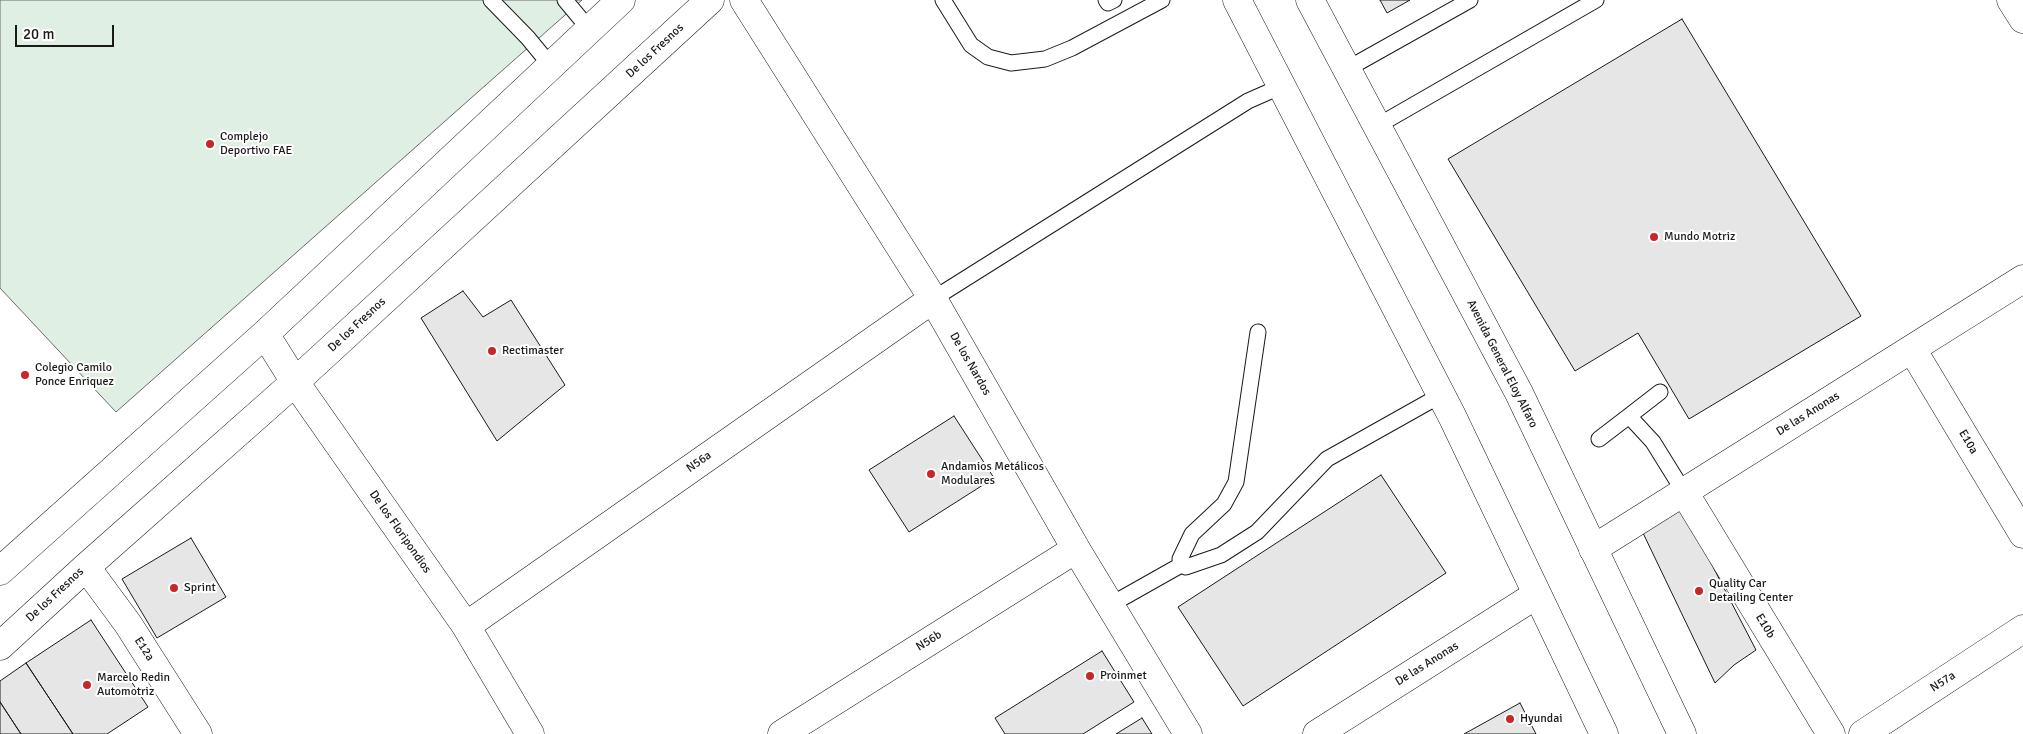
<!DOCTYPE html>
<meta charset="utf-8">
<style>
body{margin:0}
#map{position:relative;width:2023px;height:734px;overflow:hidden;background:#fff;font-family:Signika,sans-serif}
canvas{display:block}
.scale{position:absolute;left:15px;top:25px;width:99px;height:22px;box-sizing:border-box;border:2px solid #1a1a1a;border-top:0;padding-left:6px;font-size:15px;line-height:18px;white-space:nowrap;color:#1a1a1a;-webkit-text-stroke:4px #fff;paint-order:stroke}
</style>
<div id="map">
<canvas width="2023" height="734"></canvas>
<div class="scale">20 m</div>
</div>
<script>
const c = document.querySelector('canvas').getContext('2d');
c.lineJoin = 'round';
function fill(path, color) { c.fillStyle = color; c.fill(path, 'evenodd'); }
const toPath = rows => new Path2D(rows.map(r => 'M' + r).join(''));
function stroke(path, color, width, dash) { c.strokeStyle = color; c.lineWidth = width; c.lineCap = dash ? 'butt' : 'round'; c.setLineDash(dash || []); c.stroke(path); }
function label(font, color, halo, rows, align = 'center') {
  c.font = font + ' Signika,sans-serif'; c.lineWidth = 4; c.setLineDash([]); c.textBaseline = 'middle'; c.strokeStyle = halo; c.fillStyle = color; for (const [text, x, y, turn = 0] of rows) {
    c.save(); c.translate(x, y); c.rotate((+turn || 0) * Math.PI / 180); c.textAlign = isNaN(turn) ? turn : align; if (halo) c.strokeText(text, 0, 0); c.fillText(text, 0, 0); c.restore();
  }
}
const green = toPath([
 [0,0,582,0,116,412,0,288,0,0]
]);
fill(green, '#e0efe3');
stroke(green, '#6a6a6a', 1);
const building = toPath([
 [1380,0,1410,0,1387,13,1380,0],
 [1682,19,1861,316,1689,419,1638,333,1575,371,1448,159,1682,19],
 [463,291,483,317,511,300,565,385,497,441,421,318,463,291],
 [954,416,994,478,909,532,869,470,954,416],
 [1381,475,1446,573,1243,706,1178,607,1381,475],
 [1682,507,1756,650,1734,665,1715,683,1643,533,1682,507],
 [191,538,226,597,157,638,122,579,191,538],
 [91,620,148,707,107,734,73,734,26,663,91,620],
 [1102,651,1134,702,1083,734,1005,734,995,718,1102,651],
 [26,663,73,734,21,734,0,702,0,681,26,663],
 [0,702,21,734,0,734,0,702],
 [1520,703,1536,734,1464,734,1520,703],
 [1142,718,1152,734,1116,734,1142,718]
]);
fill(building, '#e6e6e6');
stroke(building, '#1a1a1a', 1);
const service = toPath([
 [491,0,528,38,551,66],
 [565,0,590,30],
 [943,0,971,45,988,57,1011,63,1045,59,1072,48,1162,0],
 [1106,0,1108,3,1114,0],
 [1347,69,1470,0],
 [1377,126,1596,0],
 [933,299,1248,101,1282,86],
 [1258,332,1236,482,1224,504,1192,534,1180,559,1181,565,1186,567,1221,555,1257,532,1327,459,1441,395],
 [1629,416,1660,392],
 [1599,439,1629,416,1653,442,1684,492],
 [1110,605,1181,565]
]);
const minor = toPath([
 [744,0,933,299,1076,549,1188,734],
 [265,334,295,382,466,626,530,734],
 [1912,349,2023,534],
 [1684,492,1831,734],
 [1593,549,2023,279],
 [86,567,128,624,198,734],
 [0,571,265,334,621,0],
 [466,626,933,299],
 [0,646,86,567,295,382,710,0],
 [782,734,1076,549],
 [1317,734,1536,595],
 [1863,734,2023,629]
]);
const tertiary = toPath([
 [2011,0,2023,19]
]);
const primary = toPath([
 [1237,0,1452,416,1604,734],
 [1310,0,1519,393,1682,734]
]);
stroke(service, '#1a1a1a', 17);
stroke(minor, '#1a1a1a', 29);
stroke(tertiary, '#1a1a1a', 29);
stroke(primary, '#1a1a1a', 29);
stroke(service, '#fff', 15);
stroke(minor, '#fff', 28);
stroke(tertiary, '#fff', 28);
stroke(primary, '#fff', 28);
for (const [x, y, r, color] of [
 [210,144,5,"#c62828"],
 [1654,237,5,"#c62828"],
 [492,351,5,"#c62828"],
 [25,375,5,"#c62828"],
 [931,474,5,"#c62828"],
 [174,588,5,"#c62828"],
 [1699,591,5,"#c62828"],
 [1090,676,5,"#c62828"],
 [87,685,5,"#c62828"],
 [1510,719,5,"#c62828"]
]) { const dot = new Path2D(); dot.arc(x, y, r, 0, 2 * Math.PI); c.fillStyle = color; c.fill(dot); stroke(dot, '#fff', 2); }
label('12px', '#1a1a1a', '#fff', [
 ["De los Fresnos",655,51,-43],
 ["De los Fresnos",357,325,-43],
 ["De los Nardos",970,364,60],
 ["Avenida General Eloy Alfaro",1502,364,63],
 ["De las Anonas",1808,414,-32],
 ["E10a",1968,442,59],
 ["N56a",699,462,-35],
 ["De los Floripondios",400,532,55],
 ["De los Fresnos",55,595,-43],
 ["E10b",1765,626,59],
 ["N56b",929,641,-32],
 ["E12a",144,649,57],
 ["De las Anonas",1427,664,-32],
 ["N57a",1943,682,-33]
]);
label('12px', '#1a1a1a', '#fff', [
 ["Complejo",220,137],
 ["Deportivo FAE",220,151],
 ["Mundo Motriz",1664,237],
 ["Rectimaster",502,351],
 ["Colegio Camilo",35,368],
 ["Ponce Enriquez",35,382],
 ["Andamios Metálicos",941,467],
 ["Modulares",941,481],
 ["Quality Car",1709,584],
 ["Detailing Center",1709,598],
 ["Sprint",184,588],
 ["Proinmet",1100,676],
 ["Marcelo Redin",97,678],
 ["Automotriz",97,692],
 ["Hyundai",1520,719]
], 'left');
</script>
